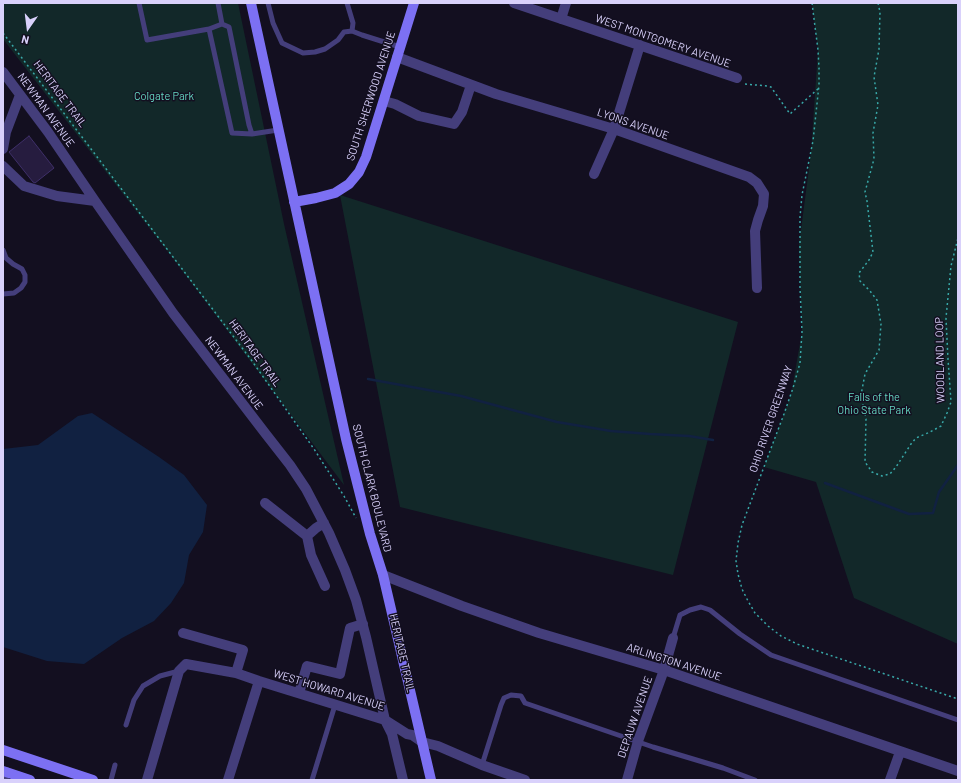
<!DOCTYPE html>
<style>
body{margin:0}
#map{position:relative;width:961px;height:783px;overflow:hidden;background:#130f20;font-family:Barlow,sans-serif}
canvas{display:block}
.frame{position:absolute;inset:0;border:4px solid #d9d1fb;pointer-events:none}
.north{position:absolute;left:8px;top:8px;width:40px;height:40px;-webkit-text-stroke:3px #130f20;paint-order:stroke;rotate:194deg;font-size:11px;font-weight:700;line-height:16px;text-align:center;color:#d9d1fb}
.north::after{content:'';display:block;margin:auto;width:14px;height:18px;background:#d9d1fb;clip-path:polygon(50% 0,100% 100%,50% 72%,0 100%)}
</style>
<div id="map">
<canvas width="961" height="783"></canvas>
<div class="frame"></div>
<div class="north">N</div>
</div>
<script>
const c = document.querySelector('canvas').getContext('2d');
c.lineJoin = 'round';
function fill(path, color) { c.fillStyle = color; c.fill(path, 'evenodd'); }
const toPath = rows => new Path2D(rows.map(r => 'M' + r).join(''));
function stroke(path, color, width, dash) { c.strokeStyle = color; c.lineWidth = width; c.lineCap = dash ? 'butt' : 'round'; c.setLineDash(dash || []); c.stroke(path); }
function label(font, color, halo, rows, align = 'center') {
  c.font = font + ' Barlow,sans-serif'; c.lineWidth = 3; c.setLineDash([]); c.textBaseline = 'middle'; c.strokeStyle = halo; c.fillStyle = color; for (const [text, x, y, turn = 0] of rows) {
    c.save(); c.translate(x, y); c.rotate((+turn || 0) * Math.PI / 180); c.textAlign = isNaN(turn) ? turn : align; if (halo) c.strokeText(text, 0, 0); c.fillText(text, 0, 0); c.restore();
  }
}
fill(toPath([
 [3,3,238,3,284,224,344,485,168,252,3,39],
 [812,3,958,3,958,644,854,598,816,482,764,467,791,395,802,332,799,245,811,153,818,50],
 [340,195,738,322,673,575,400,507]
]), '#122829');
fill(toPath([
 [92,413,159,457,184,475,207,505,203,532,189,555,184,583,171,603,154,621,122,638,84,664,47,661,3,647,3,449,38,445,78,416]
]), '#112141');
stroke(toPath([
 [368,379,461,396,557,422,611,431,650,434,689,436,713,440],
 [825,483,909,514,933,513,939,492,958,465]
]), '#112141', 2.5);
const building = toPath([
 [29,136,54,168,35,183,33,182,9,152,29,136]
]);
fill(building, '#261c3f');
stroke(building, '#3f3069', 1);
stroke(toPath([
 [812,3,818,50,819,68,819,85,813,141,802,195,800,217,800,288,802,332,800,363,793,388,784,414,742,525,738,543,736,561,738,574,742,589,748,601,755,613,768,626,781,636,797,644,958,699],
 [878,3,880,12,879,49,874,77,878,105,873,133,874,159,865,192,867,201,873,252,869,260,859,273,860,281,870,291,877,300,881,324,879,350,865,374,861,395,866,419,865,462,872,472,882,476,890,474,896,467,911,444,916,438,930,432,941,426,947,413,951,402,948,359,946,318,951,266,958,238],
 [3,33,252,361,314,449,344,496,356,518],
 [745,84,767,86,771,87,790,114,819,88]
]), '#38a8a8', 1.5, [2, 3]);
stroke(toPath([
 [139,3,147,40,209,29,222,24,229,27,249,125,252,134],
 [218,3,222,24],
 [268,3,273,23,282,43,303,53,315,52,325,49,338,40,344,32,352,31,362,35,400,47],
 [347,3,353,23,352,31],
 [209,29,232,133,252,134,278,130],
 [3,250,6,258,13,264,22,269,25,275,25,282,21,288,14,293,3,294],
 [673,638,680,615,690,610,701,607,710,610,740,634,771,655,958,720],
 [126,725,134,700,143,686,160,676,179,671],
 [482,765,501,705,504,698,511,695,521,696,525,703,653,747,723,768,755,780],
 [111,780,115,765],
 [312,780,335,705]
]), '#443e7b', 5);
stroke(toPath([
 [514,3,737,78],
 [561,19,566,3],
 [397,57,496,94,614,129,749,177,757,183,764,194,763,206,758,220,755,231,757,288],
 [3,72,48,132,95,201,173,313,265,433,290,465,306,489,329,533,345,570,356,600,366,637,385,720,392,734,403,780],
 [384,101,395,104,419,116,454,124,462,112,471,85],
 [3,149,6,132,20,95],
 [3,166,24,186,57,196,95,201],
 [594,174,614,129,640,45],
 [265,503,307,536],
 [324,523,316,528,307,536,311,555,325,586],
 [383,575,462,606,539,633,664,670,958,771],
 [183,633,243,650,236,673],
 [299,693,307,666,340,674,350,628,363,624],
 [3,780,6,772],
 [147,780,179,671,186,664,236,673,259,681,385,720,407,734,412,735,422,742,438,746,482,765,525,780],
 [228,780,259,681],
 [627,780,638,741,664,670,673,638],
 [890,780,900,752]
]), '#443e7b', 10);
stroke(toPath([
 [251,3,346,439,370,534,383,575,431,780],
 [294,202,316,198,335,193,349,184,359,172,366,157,414,3],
 [3,750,93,780],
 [3,771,30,780]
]), '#7c70f3', 10);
label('11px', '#d9d1fb', '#130f20', [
 ["WEST MONTGOMERY AVENUE",663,41,19],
 ["HERITAGE TRAIL",60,94,53],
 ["SOUTH SHERWOOD AVENUE",371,96,-72],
 ["NEWMAN AVENUE",46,110,54],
 ["LYONS AVENUE",633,124,19],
 ["HERITAGE TRAIL",255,353,54],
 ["WOODLAND LOOP",940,360,-91],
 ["NEWMAN AVENUE",234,373,53],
 ["OHIO RIVER GREENWAY",771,419,-71],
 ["SOUTH CLARK BOULEVARD",372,488,76],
 ["HERITAGE TRAIL",402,653,77],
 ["ARLINGTON AVENUE",674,662,18],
 ["WEST HOWARD AVENUE",329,690,17],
 ["DEPAUW AVENUE",635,717,-71]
]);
label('11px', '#64d5c0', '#130f20', [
 ["Colgate Park",164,96],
 ["Falls of the",874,397],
 ["Ohio State Park",874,410]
]);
</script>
